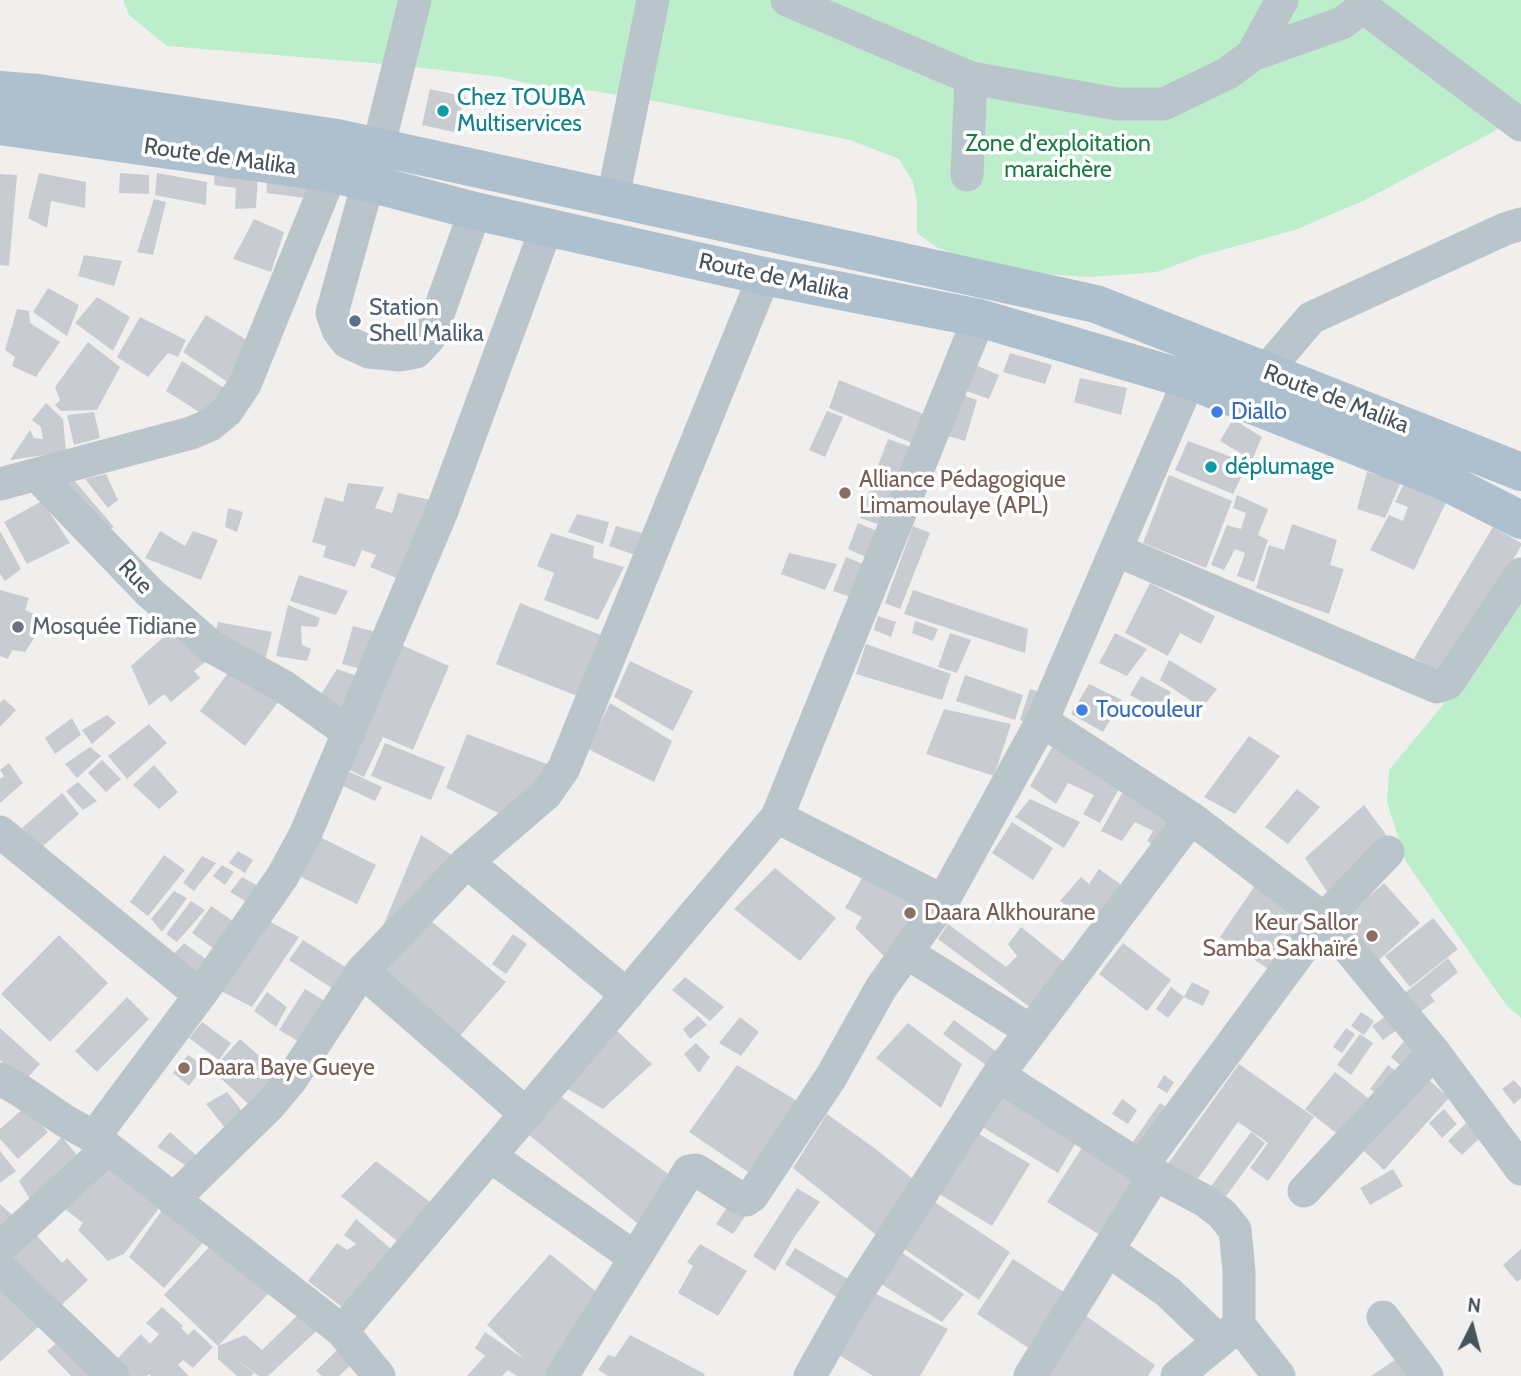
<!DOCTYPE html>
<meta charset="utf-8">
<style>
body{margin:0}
#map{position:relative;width:1521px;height:1376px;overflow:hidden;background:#f1eeee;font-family:Cabin,sans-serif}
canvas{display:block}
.north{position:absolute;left:1437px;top:1292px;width:70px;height:70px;-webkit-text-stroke:5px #fff;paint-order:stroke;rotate:6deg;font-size:19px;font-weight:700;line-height:28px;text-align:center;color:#47535b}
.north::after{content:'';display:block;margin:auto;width:24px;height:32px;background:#47535b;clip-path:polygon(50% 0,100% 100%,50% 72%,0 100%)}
</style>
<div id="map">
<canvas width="1521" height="1376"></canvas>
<div class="north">N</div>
</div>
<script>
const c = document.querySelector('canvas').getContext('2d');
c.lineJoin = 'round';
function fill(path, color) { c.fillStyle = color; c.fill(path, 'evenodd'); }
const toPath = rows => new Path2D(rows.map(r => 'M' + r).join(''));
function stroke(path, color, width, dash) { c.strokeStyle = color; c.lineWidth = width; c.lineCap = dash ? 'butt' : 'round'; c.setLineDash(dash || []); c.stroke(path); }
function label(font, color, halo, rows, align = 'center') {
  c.font = font + ' Cabin,sans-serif'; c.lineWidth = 7; c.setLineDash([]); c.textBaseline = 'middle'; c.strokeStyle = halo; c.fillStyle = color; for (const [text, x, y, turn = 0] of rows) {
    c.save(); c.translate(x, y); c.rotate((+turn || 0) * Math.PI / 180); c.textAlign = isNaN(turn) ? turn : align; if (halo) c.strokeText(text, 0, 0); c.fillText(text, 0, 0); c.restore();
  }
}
fill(toPath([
 [123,0,1521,0,1521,113,1493,132,1365,200,1295,230,1200,256,1157,272,1090,277,1015,272,971,261,936,247,917,233,917,202,913,182,899,159,850,140,660,102,593,91,531,84,501,77,396,65,167,46,129,15],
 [1521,579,1521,1018,1507,1006,1406,862,1387,802,1389,770,1443,705,1476,643]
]), '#bdeecb');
fill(toPath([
 [430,89,466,97,454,132,422,125],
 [215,166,258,173,256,208,235,209,236,188,214,185],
 [39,173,86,182,85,208,51,201,47,228,28,218],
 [120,173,149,175,149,194,119,193],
 [157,173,207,182,206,205,155,195],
 [0,174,17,175,9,266,0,265],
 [266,174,311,181,305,198,267,193],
 [154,199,166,202,153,255,137,252],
 [254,219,284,232,271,272,233,259],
 [84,255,122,261,114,286,78,276],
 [48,288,79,305,67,336,33,312],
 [97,297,130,317,113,351,75,323],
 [17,309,29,311,30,323,60,342,36,377,12,366,15,357,5,350],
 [206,315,250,342,229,383,183,352],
 [140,317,186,340,178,357,168,353,148,377,117,357],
 [88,342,120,367,97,410,61,411,55,405,60,400,55,387],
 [1010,353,1052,365,1045,384,1003,372],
 [182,361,224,388,207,417,166,391],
 [973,364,999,375,989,399,964,390],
 [1080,378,1127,388,1121,415,1074,402],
 [839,380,926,415,912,443,829,408],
 [960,394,977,400,965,441,948,436],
 [46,403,63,419,66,452,10,460,30,430,34,438,43,439,41,427,32,420],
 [827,411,843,417,825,457,809,450],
 [94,412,100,438,74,445,67,415],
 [1233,419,1262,437,1252,460,1220,441],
 [888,439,914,448,902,478,876,471],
 [1188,441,1248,463,1233,494,1175,470],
 [1367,472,1401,482,1385,518,1357,509],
 [106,474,118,500,108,508,85,479],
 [1169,475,1232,501,1206,568,1143,543],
 [875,476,900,484,883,526,860,518],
 [1407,478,1449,496,1414,570,1370,550,1389,515,1403,521,1408,507,1395,502],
 [73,479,114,527,97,535,59,489],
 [348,483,384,487,375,508,392,513,398,493,436,501,399,579,370,567,376,555,362,550,355,567,323,557,326,546,312,542,325,497,343,502],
 [1237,495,1268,509,1258,535,1268,540,1254,582,1237,576,1245,553,1235,549,1224,570,1211,565,1227,525,1241,529,1246,513,1233,508],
 [42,501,70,543,27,564,4,522],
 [228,508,243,512,237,532,225,527],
 [577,514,609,522,603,544,568,532],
 [858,523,882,533,870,559,848,549],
 [1292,524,1337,540,1330,565,1344,569,1329,614,1256,588,1269,545,1284,550],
 [616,526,646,534,638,556,609,546],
 [913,526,930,533,900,609,885,603],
 [1493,527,1521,543,1521,546,1444,676,1414,658],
 [0,531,21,569,5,581,0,574],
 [160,531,185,546,193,531,218,540,201,580,145,558],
 [551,533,594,546,593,558,624,567,598,620,544,600,554,573,537,566],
 [789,553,837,564,825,590,781,574],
 [846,557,868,566,856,599,833,591],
 [299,575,348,591,336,615,290,601],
 [1150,583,1215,616,1201,644,1180,633,1168,656,1125,633],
 [0,590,29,598,25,610,37,615,33,623,39,631,25,652,12,650,8,659,0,656],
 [913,590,1028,629,1025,653,904,614],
 [520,603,601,635,577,696,496,664],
 [288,605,320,618,317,627,301,626,302,645,311,649,307,661,276,656],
 [878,616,896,622,891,637,874,630],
 [915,621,938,629,933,641,912,633],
 [218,622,272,632,266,657,213,646],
 [177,625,208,660,194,671,200,678,171,702,164,694,149,706,131,666],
 [353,626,380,633,369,671,342,664],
 [950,633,971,640,957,673,938,667],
 [1115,633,1147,649,1127,676,1099,663],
 [397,643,449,666,413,750,383,737,364,777,342,766],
 [866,644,951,674,942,700,856,674],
 [1169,660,1217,689,1202,708,1160,680],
 [630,661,693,691,673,731,614,697],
 [233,666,282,697,245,746,200,711],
 [337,669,369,680,346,714,320,696],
 [965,675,1023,695,1015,720,956,701],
 [1141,676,1171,692,1161,712,1130,695],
 [1089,684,1122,700,1103,732,1071,714],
 [1030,689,1049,695,1034,726,1020,720],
 [4,699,16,710,0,727,0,703],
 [610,703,672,741,654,782,588,749],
 [944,709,1011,724,994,776,926,754],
 [107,715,116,723,92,744,82,730],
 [72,718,81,735,55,754,45,738],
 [149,724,167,743,127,779,108,756],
 [467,734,555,767,511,819,446,788],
 [1249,736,1280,756,1235,814,1204,797],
 [385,743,445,767,431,800,371,776],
 [1054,744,1125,778,1100,823,1083,814,1094,795,1068,783,1056,804,1030,786],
 [90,747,101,756,77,778,65,764],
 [102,760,121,779,106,792,88,773],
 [9,763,23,783,0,803,0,779,4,776,0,770],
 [154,765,178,792,159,809,133,785],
 [350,772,382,787,375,801,343,786],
 [78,782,97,801,83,810,66,791],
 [1126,786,1186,818,1163,852,1147,841,1153,831,1135,822,1122,841,1101,831],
 [1297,789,1320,807,1288,844,1265,827],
 [62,793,79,814,41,848,22,828],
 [1030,799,1080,822,1064,848,1015,817],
 [1364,805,1390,840,1329,895,1305,858],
 [1012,822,1053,848,1033,880,992,853],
 [421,835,458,859,376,943],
 [318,836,376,865,357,904,299,876],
 [238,851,253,860,245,873,229,863],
 [164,855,185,870,148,916,130,902],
 [202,856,216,863,194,891,183,883],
 [222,865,234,872,225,885,213,876],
 [775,868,836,918,800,961,734,909],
 [1099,869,1133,893,1103,932,1060,901,1081,877,1089,884],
 [242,877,264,889,255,907,230,892],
 [862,878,929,909,888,960,855,928,862,917,845,908],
 [1384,883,1420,923,1379,960,1342,920],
 [1256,884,1311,922,1276,974,1220,937],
 [174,891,187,898,162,932,151,919],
 [191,901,205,910,177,942,166,934],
 [211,906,239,925,220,953,192,933],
 [259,916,299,937,252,1007,217,989],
 [425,916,506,982,460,1036,380,971],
 [1433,918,1458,949,1410,987,1385,956],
 [948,924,1006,967,1017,956,1008,944,1021,927,1067,964,1035,1011,938,939],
 [513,934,527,944,506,974,492,964],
 [59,935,108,983,50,1042,1,994],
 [303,940,347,968,333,989,289,960],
 [184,943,214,965,198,987,166,962],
 [1123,943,1171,980,1147,1011,1099,974],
 [1448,958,1458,972,1430,995,1435,1001,1420,1012,1405,993],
 [685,977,724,1007,710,1021,672,990],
 [1192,982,1210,991,1203,1006,1184,997],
 [1171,987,1184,997,1168,1018,1156,1009],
 [305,989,333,1006,308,1047,279,1030],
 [267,992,287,1007,276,1027,254,1011],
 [127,997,149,1019,97,1072,75,1051],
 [1361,1012,1374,1021,1364,1035,1351,1026],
 [1387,1015,1398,1029,1383,1040,1372,1026],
 [698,1016,707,1025,690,1039,683,1029],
 [740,1017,759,1032,741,1056,719,1043],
 [954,1020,1005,1058,994,1071,943,1034],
 [202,1022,231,1043,219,1060,189,1038],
 [908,1023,962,1064,941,1108,876,1058],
 [0,1028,40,1064,24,1082,0,1060],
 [614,1028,652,1064,603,1109,562,1086],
 [1346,1028,1355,1034,1342,1053,1333,1047],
 [1360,1034,1373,1043,1351,1075,1337,1065],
 [240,1039,287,1080,257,1112,212,1070],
 [1404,1041,1422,1057,1408,1072,1391,1057],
 [696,1043,710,1057,699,1073,684,1054],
 [188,1055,204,1066,189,1086,173,1073],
 [1239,1064,1314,1117,1268,1181,1250,1168,1268,1143,1238,1122,1194,1184,1167,1165],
 [737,1065,804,1105,757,1178,689,1132],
 [1388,1065,1403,1076,1385,1100,1370,1089],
 [1335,1072,1377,1105,1348,1142,1305,1109],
 [1164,1075,1174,1082,1167,1093,1157,1087],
 [1429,1080,1449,1098,1384,1170,1364,1151],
 [1514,1080,1521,1088,1521,1098,1514,1104,1502,1089],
 [1002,1086,1078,1139,1058,1173,979,1125],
 [227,1092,249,1120,229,1133,206,1104],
 [559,1095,678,1181,637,1223,523,1130],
 [1122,1099,1137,1110,1128,1124,1112,1114],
 [1160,1103,1172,1111,1144,1151,1132,1143],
 [25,1107,48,1132,18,1159,0,1139,0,1129],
 [1444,1109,1457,1124,1442,1138,1429,1123],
 [827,1114,877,1150,918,1183,881,1239,793,1168],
 [1469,1120,1484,1134,1462,1155,1448,1141],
 [974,1131,1030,1164,992,1226,936,1192],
 [170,1132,197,1156,190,1168,157,1147],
 [1251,1132,1265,1143,1221,1203,1206,1193],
 [62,1137,81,1160,31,1201,19,1181],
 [1085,1143,1148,1176,1108,1240,1047,1202],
 [0,1151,16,1171,0,1183],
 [116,1157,163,1203,124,1254,108,1261,78,1230,83,1223,62,1207],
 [376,1161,442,1211,406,1248,341,1196],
 [1393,1169,1403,1186,1370,1205,1360,1188],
 [797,1188,820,1202,795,1236,775,1271,753,1256],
 [933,1201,1010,1252,979,1300,903,1248],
 [730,1203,748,1212,733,1234,716,1224],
 [0,1204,13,1216,0,1231],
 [165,1206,205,1240,164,1288,129,1257],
 [356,1219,396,1253,346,1310,308,1281,337,1243,347,1250,356,1244,344,1235],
 [30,1228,62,1263,67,1258,88,1280,56,1310,1,1254],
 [214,1242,269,1293,218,1346,245,1335,262,1350,304,1309,323,1325,268,1376,259,1376,227,1353,254,1373,251,1376,237,1376,218,1359,218,1346,164,1295],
 [700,1244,747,1271,718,1316,678,1293,693,1266,687,1262],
 [795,1248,848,1279,838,1298,785,1264],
 [1521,1249,1521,1279,1517,1282,1503,1265],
 [901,1252,964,1294,942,1322,881,1284],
 [550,1254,604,1298,560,1376,517,1376,508,1370,502,1376,467,1376,485,1356,475,1348,485,1332,524,1359,487,1325],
 [1013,1259,1073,1298,1036,1353,977,1314],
 [0,1272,49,1317,0,1362],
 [874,1293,948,1329,920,1376,873,1376,834,1352],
 [162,1307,183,1326,181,1328,188,1335,194,1329,213,1347,193,1368,183,1360,178,1365,189,1376,151,1376,149,1374,147,1376,128,1376,114,1362,141,1334,150,1344,159,1334,146,1323],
 [1078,1310,1155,1365,1148,1376,1033,1376],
 [68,1334,110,1376,71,1376,47,1351],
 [630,1335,705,1374,704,1376,608,1376,598,1370,608,1355,615,1357],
 [340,1347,355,1361,339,1376,322,1376,316,1371],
 [1405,1353,1420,1376,1371,1376]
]), '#c8ccd1');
stroke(toPath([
 [787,0,971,78,1117,104,1164,104,1228,73,1252,55,1282,0],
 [1362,0,1363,7,1521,125],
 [1252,55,1342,23,1363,7],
 [378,148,415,0],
 [967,175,971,78],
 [368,183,332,313,338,330,347,342,369,352,400,355,416,352,430,337,475,211],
 [613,198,653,0],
 [1266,371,1311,318,1505,229,1521,224],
 [37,475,149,592,212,647,283,686,349,733],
 [0,484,191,433,210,425,227,411,245,384,331,173],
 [1116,550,1437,687,1448,683,1521,574],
 [1042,721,1191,818,1324,919,1434,1052,1521,1169],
 [777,817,943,901],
 [0,832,200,995],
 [467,862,627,995],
 [906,952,1031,1031],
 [362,971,526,1114],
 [998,1075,1141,1167,1205,1201,1222,1214,1235,1230,1239,1271,1239,1325],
 [0,1079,21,1091,65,1121,94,1137,342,1331,379,1376],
 [94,1137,200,995,282,877,305,835,442,511,547,226],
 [490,1156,634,1257],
 [1141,1167,1324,919,1388,852],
 [1304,1191,1434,1052],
 [173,1200,270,1105,291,1080,362,971,467,862,546,794,564,768,764,276],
 [0,1248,108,1148],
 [1109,1251,1168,1292,1219,1341],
 [0,1268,113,1376],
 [1383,1317,1427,1376],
 [342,1331,777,817,979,318],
 [562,1376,689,1171,696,1170,740,1198,746,1200,752,1196,831,1077,881,988,943,901,1042,721,1189,380],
 [810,1376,854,1298,998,1075,1191,818],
 [1030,1376,1155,1174],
 [1177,1376,1239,1325,1279,1376]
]), '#bac4cb', 33);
stroke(toPath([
 [0,90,38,93,337,138,1096,304,1521,472],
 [0,126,331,173,475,211,764,276,979,318,1189,380,1442,480,1521,520]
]), '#aec0cd', 38);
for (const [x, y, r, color] of [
 [443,111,7,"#0f9aa8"],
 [355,321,7,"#5c6f8a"],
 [1217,412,7,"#3f7fe0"],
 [1211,467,7,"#0f9aa8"],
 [845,493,7,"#8d6e63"],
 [18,627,7,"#6b7280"],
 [1082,710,7,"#3f7fe0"],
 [910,913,7,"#8d6e63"],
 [1372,936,7,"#8d6e63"],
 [184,1068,7,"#8d6e63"]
]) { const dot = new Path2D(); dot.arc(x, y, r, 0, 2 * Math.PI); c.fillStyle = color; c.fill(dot); stroke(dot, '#fff', 2.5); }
label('23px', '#0d838f', '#fff', [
 ["Chez TOUBA",457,98],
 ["Multiservices",457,124],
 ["déplumage",1225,467]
], 'left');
label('23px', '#187c41', '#fff', [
 ["Zone d'exploitation",1058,144],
 ["maraichère",1058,170]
]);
label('23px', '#47535b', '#fff', [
 ["Route de Malika",220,157,8],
 ["Route de Malika",774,277,12],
 ["Route de Malika",1336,399,21],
 ["Rue",135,577,46]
]);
label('23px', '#4e5e75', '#fff', [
 ["Station",369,308],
 ["Shell Malika",369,334]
], 'left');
label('23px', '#366cbe', '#fff', [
 ["Diallo",1231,412],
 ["Toucouleur",1096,710]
], 'left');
label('23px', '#785e54', '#fff', [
 ["Alliance Pédagogique",859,480],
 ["Limamoulaye (APL)",859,506],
 ["Daara Alkhourane",924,913],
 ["Keur Sallor",1358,923,"right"],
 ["Samba Sakhaïré",1358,949,"right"],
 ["Daara Baye Gueye",198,1068]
], 'left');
label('23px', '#5b616d', '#fff', [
 ["Mosquée Tidiane",32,627]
], 'left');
</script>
